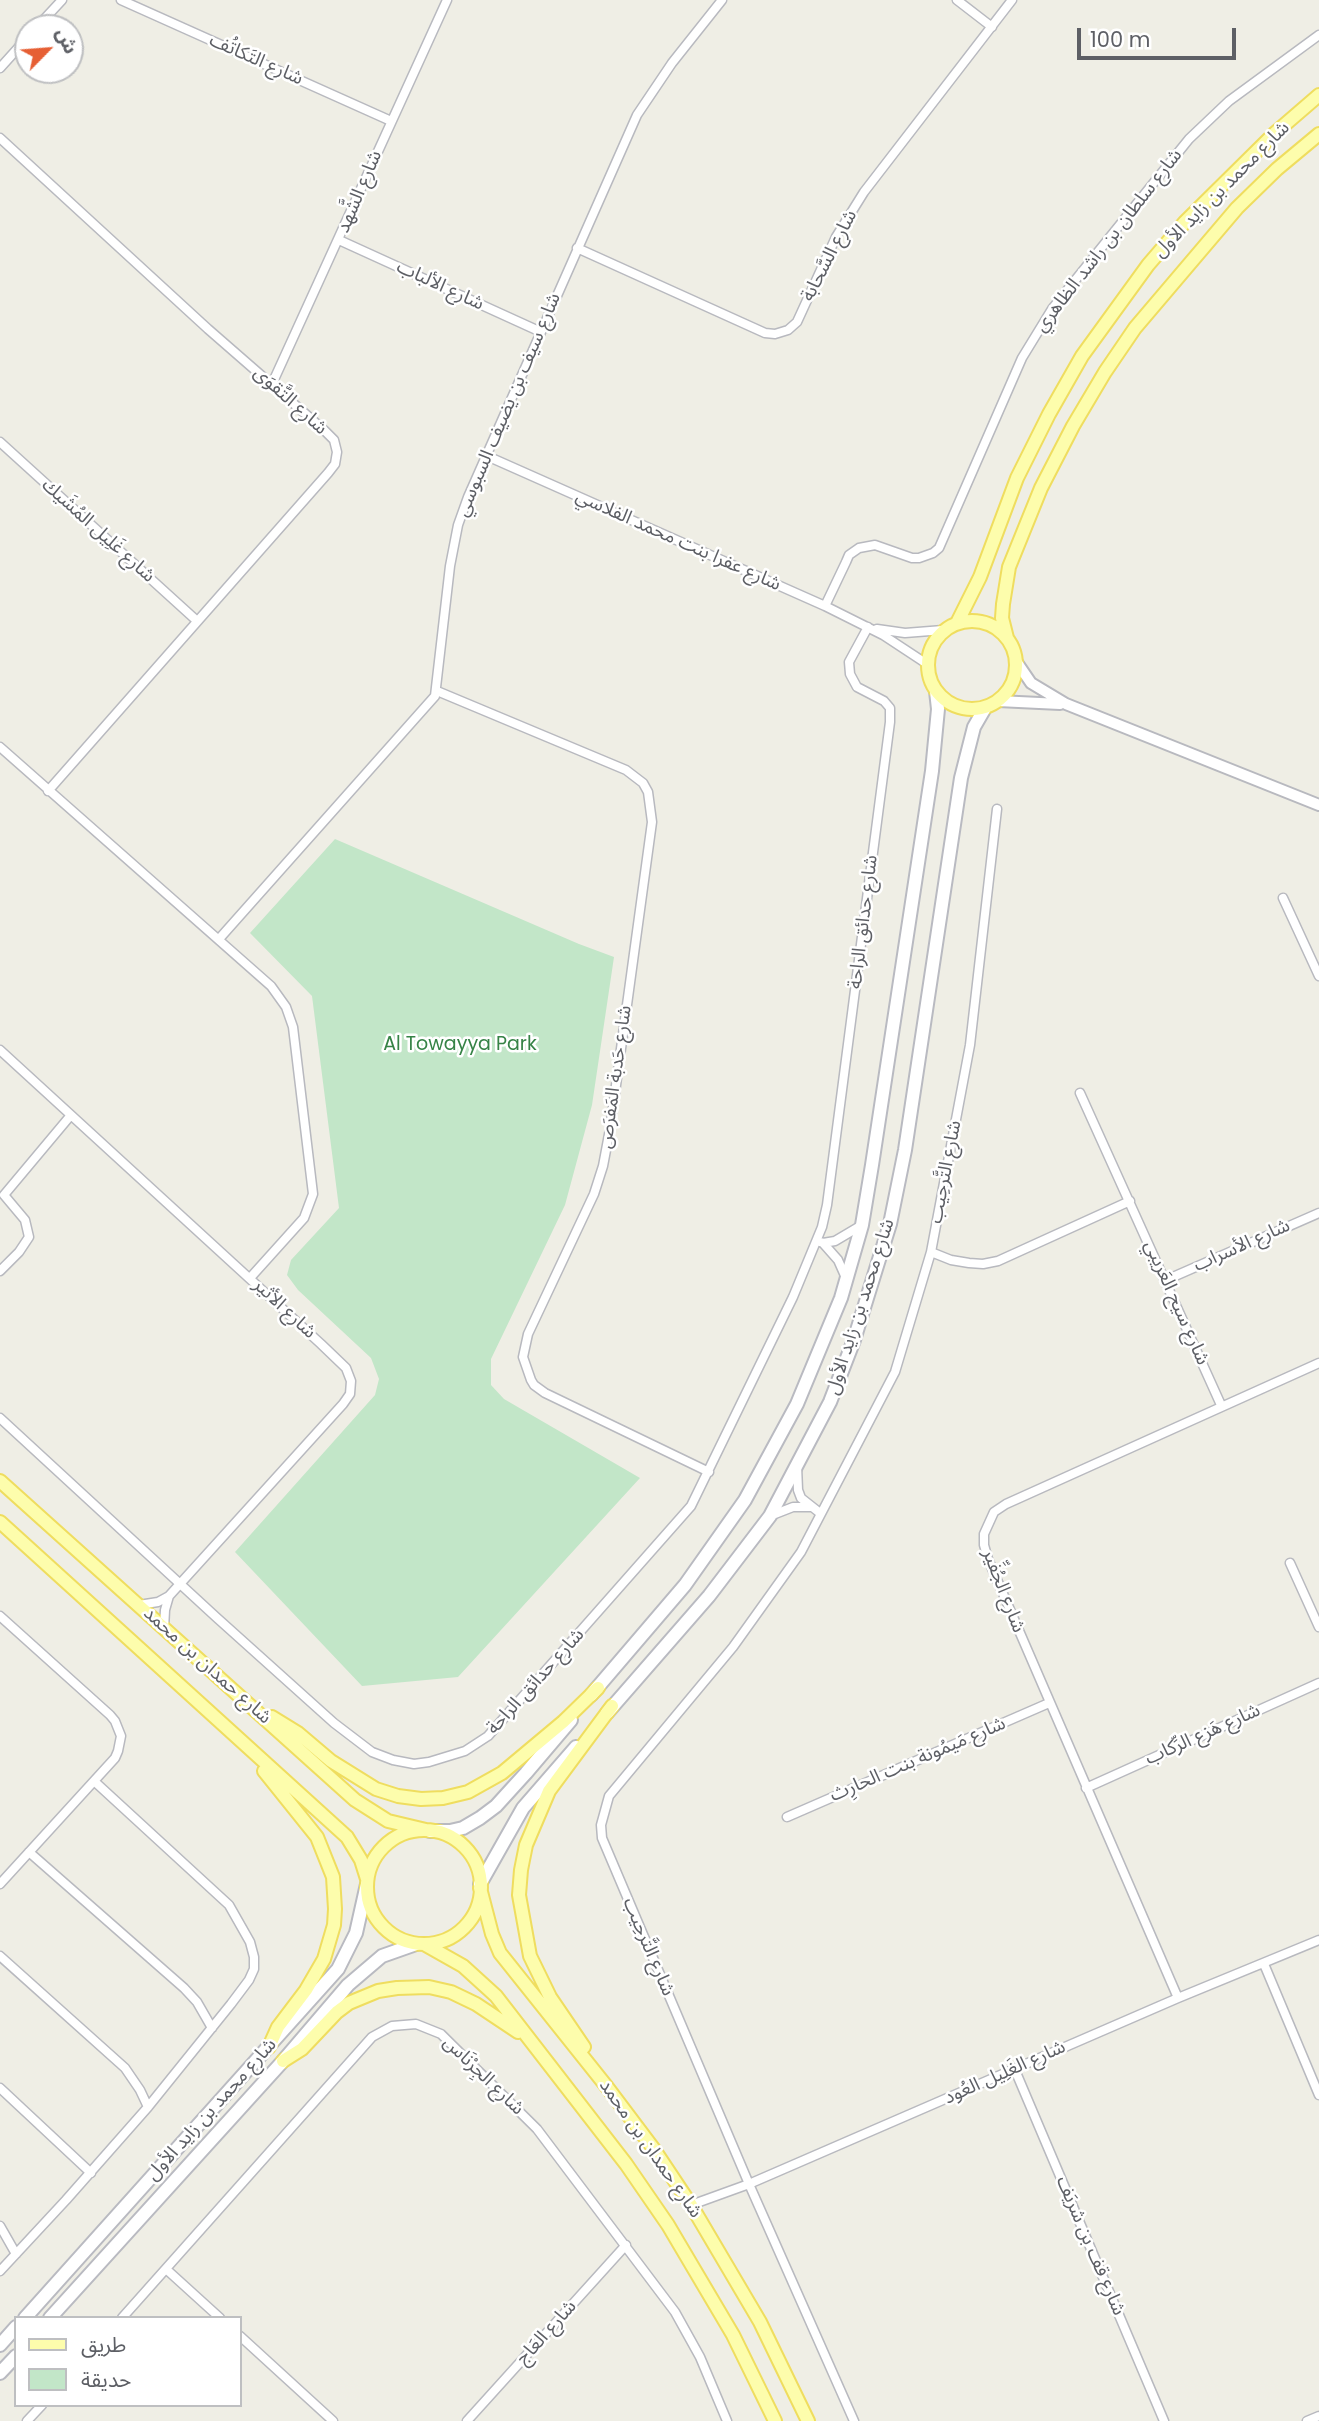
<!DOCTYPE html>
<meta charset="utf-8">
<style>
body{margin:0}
#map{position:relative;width:1319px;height:2421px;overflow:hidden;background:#efeee5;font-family:Poppins,"Noto Sans Arabic",sans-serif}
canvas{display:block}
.legend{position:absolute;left:14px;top:2316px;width:228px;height:91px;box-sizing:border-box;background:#fff;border:2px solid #bebfc1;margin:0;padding:9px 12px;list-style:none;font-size:21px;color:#5d5f65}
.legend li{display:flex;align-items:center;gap:14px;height:35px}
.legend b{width:35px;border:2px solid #bebfc1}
.north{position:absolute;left:14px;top:14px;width:70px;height:70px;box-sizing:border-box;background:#fff;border:2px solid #bebfc1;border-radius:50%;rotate:65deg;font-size:19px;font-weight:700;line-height:28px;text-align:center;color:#5d5f65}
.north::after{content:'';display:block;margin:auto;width:24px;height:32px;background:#e65f34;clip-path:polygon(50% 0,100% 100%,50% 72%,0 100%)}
.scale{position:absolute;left:1077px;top:28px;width:159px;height:32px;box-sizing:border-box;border:4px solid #5d5f65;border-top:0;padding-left:9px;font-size:21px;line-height:24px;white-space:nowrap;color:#5d5f65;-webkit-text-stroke:5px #fff;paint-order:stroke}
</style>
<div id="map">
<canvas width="1319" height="2421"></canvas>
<ul class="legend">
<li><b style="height:9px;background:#fdfdac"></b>طريق</li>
<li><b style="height:19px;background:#c2e6c8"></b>حديقة</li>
</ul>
<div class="north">ش</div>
<div class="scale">100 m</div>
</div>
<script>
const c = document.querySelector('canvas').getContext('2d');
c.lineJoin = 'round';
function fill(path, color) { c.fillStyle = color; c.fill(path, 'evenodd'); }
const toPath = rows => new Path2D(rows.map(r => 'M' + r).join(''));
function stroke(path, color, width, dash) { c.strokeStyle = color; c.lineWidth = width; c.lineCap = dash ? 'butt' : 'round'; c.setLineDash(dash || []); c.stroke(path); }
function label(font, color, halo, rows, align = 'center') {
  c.font = font + ' Poppins,"Noto Sans Arabic",sans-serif'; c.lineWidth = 5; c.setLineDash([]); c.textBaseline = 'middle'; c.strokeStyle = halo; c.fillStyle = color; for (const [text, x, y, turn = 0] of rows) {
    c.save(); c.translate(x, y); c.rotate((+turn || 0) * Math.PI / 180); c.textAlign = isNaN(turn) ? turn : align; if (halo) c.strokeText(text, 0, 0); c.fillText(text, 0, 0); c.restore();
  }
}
fill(toPath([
 [335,839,579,944,614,957,592,1105,565,1205,491,1359,491,1385,504,1399,640,1478,458,1677,362,1686,235,1552,375,1395,379,1379,371,1358,298,1290,287,1275,291,1260,339,1208,312,996,250,933]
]), '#c2e6c8');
const minor = toPath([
 [121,0,391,121],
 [957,0,992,27],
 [36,28,62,0],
 [0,68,28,37],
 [0,138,208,329,325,431,334,440,337,452,335,464,328,473,48,791],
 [339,240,541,332],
 [577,248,765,333,775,334,788,330,797,322,836,237,864,192,1012,0],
 [272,384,447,0],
 [0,442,196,620],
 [487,456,825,606,883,635,927,664],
 [825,606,846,562,849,555,859,548,875,545,912,558,919,558,933,553,939,548,1022,358,1052,309,1189,139,1229,101,1319,35],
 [877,629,905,633,943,630],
 [437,691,626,770,643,783,648,792,652,822,610,1129,603,1166,594,1194,528,1334,523,1357,531,1380,534,1385,545,1393,709,1472],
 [0,747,271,986,286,1007,293,1027,313,1194,304,1218,250,1278],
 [1283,898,1319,976],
 [219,939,435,696,450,566,458,525,468,497,637,115,672,63,722,0],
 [0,1050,321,1344,346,1368,351,1381,350,1394,343,1404,169,1596,158,1602,139,1605],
 [1080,1093,1221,1405],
 [817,1241,823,1243,835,1241,862,1225],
 [823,1243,838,1260,846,1278],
 [931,1252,951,1260,969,1263,983,1264,998,1261,1130,1201],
 [0,1271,19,1252,29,1237,25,1220,4,1195,71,1115],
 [1166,1280,1319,1213],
 [0,1418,216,1617,334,1723,372,1752,393,1760,414,1764,429,1762,465,1751,488,1736,691,1506,793,1297,822,1227,827,1205,890,722,890,708,884,701,857,687,850,674,849,662,868,627],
 [797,1466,798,1490,801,1498,820,1513],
 [770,1516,793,1507,810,1507],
 [1290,1563,1319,1627],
 [0,1616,110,1715,115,1721,121,1736,118,1751,115,1758,0,1884],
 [164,1629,165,1610,169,1596],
 [1086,1788,1319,1683],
 [787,1817,1049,1703],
 [29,1852,184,1988,197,2002,212,2028],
 [0,1956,125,2068,140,2090,148,2107],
 [1264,1964,1319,2095],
 [1178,1998,988,1559,984,1545,984,1534,994,1512,1006,1504,1319,1363],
 [1015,2070,1164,2421],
 [0,2088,91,2173],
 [691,2205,749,2184,1178,1998,1319,1940],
 [0,2226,16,2254],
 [166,2269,220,2318],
 [0,2271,66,2200,148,2107,231,2004,249,1980,254,1969,254,1957,250,1942,229,1905,94,1781],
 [122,2318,372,2037,392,2026,416,2024,441,2034,537,2129,675,2312,700,2357,727,2421],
 [240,2336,333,2421],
 [27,2421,42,2405],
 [467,2421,626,2245],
 [854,2421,749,2184,602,1838,601,1825,609,1796,733,1647,801,1552,895,1372,931,1252,970,1045,997,809],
 [1307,2421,1319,2416]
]);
const tertiary = toPath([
 [1016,661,1031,683,1066,704,1319,805],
 [998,701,1060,704]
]);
const secondary = toPath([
 [591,1695,685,1585,745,1500,797,1404,841,1298,862,1225,872,1165,932,771,938,709,936,691],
 [607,1713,709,1596,770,1516,830,1402,854,1340,890,1224,905,1150,961,778,974,727,985,708],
 [430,1831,450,1831,463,1828,480,1818,496,1806,526,1773,571,1720],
 [480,1884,523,1808,576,1747],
 [25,2318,338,1969,356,1933,367,1884],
 [50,2318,283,2061,348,1985,382,1956,416,1944],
 [0,2345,16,2327],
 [0,2373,16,2356]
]);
const primary = toPath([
 '928 665a44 44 0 1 1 88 0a44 44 0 1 1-88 0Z',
 [957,623,980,577,1017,478,1049,414,1082,356,1148,265,1185,222,1275,133,1319,95],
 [1007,638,1002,618,1003,604,1009,567,1041,488,1073,426,1105,372,1135,328,1237,208,1277,169,1319,134],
 [0,1481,355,1800,388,1821,426,1830],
 [0,1522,347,1837,361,1860,367,1879],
 [272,1717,298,1733,331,1761,376,1789,398,1796,421,1799,443,1798,468,1792,502,1773,563,1722,598,1688],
 [264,1771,317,1837,333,1877,335,1909,334,1925,324,1959,306,1990,278,2027,269,2047],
 '367 1887a57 57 0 1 1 114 0a57 57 0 1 1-114 0Z',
 [480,1888,492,1934,500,1953,607,2087,653,2148,691,2205,760,2322,808,2421],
 [424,1944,463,1966,496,1996,626,2164,668,2225,733,2335,775,2421],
 [584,2047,550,1997,530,1956,519,1895,521,1870,526,1845,549,1791,612,1706],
 [283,2061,302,2049,337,2012,349,2003,378,1991,397,1988,429,1987,451,1992,476,2004,518,2032]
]);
stroke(minor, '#b8b9bf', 11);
stroke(tertiary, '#b8b9bf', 14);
stroke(secondary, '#b9bac1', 16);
stroke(primary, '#efdd5f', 16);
stroke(minor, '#fff', 8);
stroke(tertiary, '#fff', 10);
stroke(secondary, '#fff', 12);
stroke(primary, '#fdfdac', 12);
label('19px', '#5d5f65', '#fff', [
 ["شارع التَكاتُف",256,60,24],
 ["شارع محمد بن زايد الأول",1222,190,-45],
 ["شارع الشَّهد",360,192,-67],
 ["شارع سلطان بن راشد الظاهري",1109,241,-52],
 ["شارع السَّحابة",830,256,-63],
 ["شارع الألباب",440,286,25],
 ["شارع التَّقوَى",290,401,42],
 ["شارع سيف بن يضيف السبوسي",509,405,-67],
 ["شارع غَلِيل المُشَيك",98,531,42],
 ["شارع عفرا بنت محمد الفلاسي",678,541,24],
 ["شارع حدائق الراحة",864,922,-83],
 ["شارع حَدبة المَفرَص",616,1077,-82],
 ["شارع التَّرحِيب",946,1172,-79],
 ["شارع الأسراب",1242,1246,-24],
 ["شارع سيح العَريبي",1176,1303,66],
 ["شارع محمد بن زايد الأول",861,1307,-72],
 ["شارع الأثير",284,1309,43],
 ["شارع الجُفِّير",1003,1591,69],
 ["شارع حمدان بن محمد",207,1666,42],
 ["شارع حدائق الراحة",536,1682,-48],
 ["شارع هَزع الرِّكاب",1203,1735,-24],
 ["شارع مَيمُونة بنت الحارِث",918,1760,-23],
 ["شارع التَّرحِيب",648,1947,67],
 ["شارع الغَلِيل العُود",1005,2073,-24],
 ["شارع الجِرْنَاس",483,2076,44],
 ["شارع محمد بن زايد الأول",212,2110,-48],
 ["شارع حمدان بن محمد",650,2149,55],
 ["شارع قف بن شريَف",1090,2246,67],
 ["شارع العَاج",547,2333,-48]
]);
label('19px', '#368346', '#fff', [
 ["Al Towayya Park",460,1045]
]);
</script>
